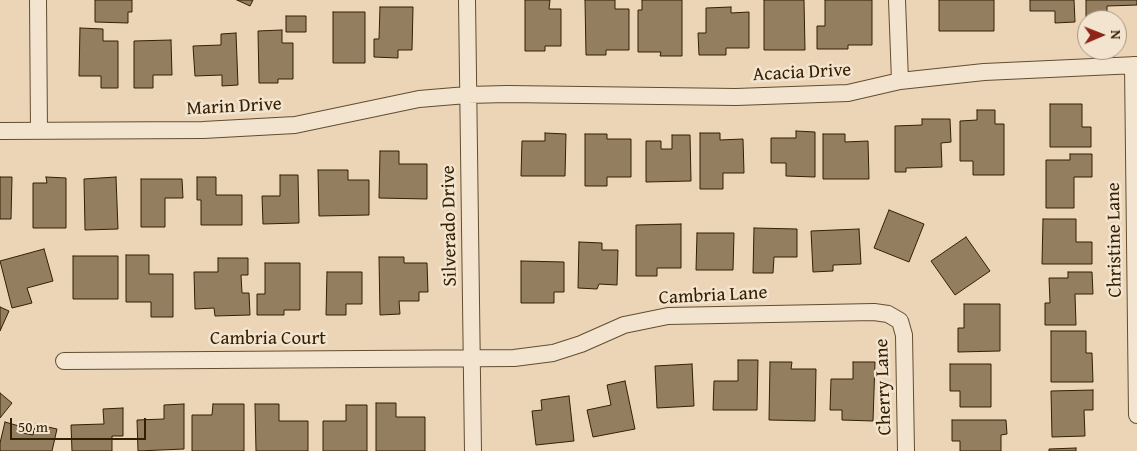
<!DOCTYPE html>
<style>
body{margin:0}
#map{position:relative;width:1137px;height:451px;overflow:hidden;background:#ecd5b6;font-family:"Gentium Book Plus",serif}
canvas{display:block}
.north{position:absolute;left:1077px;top:10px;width:50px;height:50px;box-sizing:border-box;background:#f3e4d0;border:1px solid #a6967e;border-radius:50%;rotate:89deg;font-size:14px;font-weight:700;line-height:20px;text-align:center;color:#332003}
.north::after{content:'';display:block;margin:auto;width:18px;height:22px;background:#8f2418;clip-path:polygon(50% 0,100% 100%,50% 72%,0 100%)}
.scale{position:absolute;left:10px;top:418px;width:136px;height:22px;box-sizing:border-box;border:2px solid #332003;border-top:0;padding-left:6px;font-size:15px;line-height:18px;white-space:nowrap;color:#332003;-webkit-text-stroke:4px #f3e4d0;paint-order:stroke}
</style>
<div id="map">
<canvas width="1137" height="451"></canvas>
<div class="north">N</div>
<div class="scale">50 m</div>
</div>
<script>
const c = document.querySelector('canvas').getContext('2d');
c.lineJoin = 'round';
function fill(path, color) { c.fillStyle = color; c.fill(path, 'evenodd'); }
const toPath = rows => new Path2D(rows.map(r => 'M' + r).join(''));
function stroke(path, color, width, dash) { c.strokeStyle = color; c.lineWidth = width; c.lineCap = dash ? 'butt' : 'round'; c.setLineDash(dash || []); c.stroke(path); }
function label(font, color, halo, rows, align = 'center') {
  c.font = font + ' "Gentium Book Plus",serif'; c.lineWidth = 5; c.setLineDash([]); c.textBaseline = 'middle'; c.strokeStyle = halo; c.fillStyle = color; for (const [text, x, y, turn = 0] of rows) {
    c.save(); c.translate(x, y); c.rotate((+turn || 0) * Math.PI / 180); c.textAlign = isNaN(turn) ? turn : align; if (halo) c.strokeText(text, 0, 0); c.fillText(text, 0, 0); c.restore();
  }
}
const building = toPath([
 [95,0,132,0,132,12,128,12,128,23,95,22,95,0],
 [237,0,253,0,250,6,237,0],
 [525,0,550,0,549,9,561,9,561,46,545,46,545,51,525,51,525,0],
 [585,0,615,0,615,9,629,9,629,50,606,50,606,55,586,55,585,0],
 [642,0,682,0,682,56,660,56,661,52,638,52,638,10,642,10,642,0],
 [764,0,804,0,805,50,764,50,764,0],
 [825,0,872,0,872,45,848,45,848,49,817,49,817,26,825,26,825,0],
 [939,0,994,0,994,31,939,31,939,0],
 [1030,0,1074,0,1075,22,1055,23,1055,11,1030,11,1030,0],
 [1086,0,1137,0,1137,5,1107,6,1107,20,1086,20,1086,0],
 [380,7,413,7,412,50,398,50,398,58,374,57,374,39,379,39,380,7],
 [731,7,731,13,749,12,749,48,726,48,726,55,699,55,698,33,706,33,706,8,731,7],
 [333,12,365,12,365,63,333,63,333,12],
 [286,16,306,16,306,32,286,32,286,16],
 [80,28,103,29,103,41,118,41,118,88,101,88,101,76,79,76,80,28],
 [282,30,282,43,293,43,293,79,278,79,278,83,259,83,258,31,282,30],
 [236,33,238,85,222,86,222,75,195,76,193,46,221,45,221,34,236,33],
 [171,40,172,75,153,75,153,88,134,88,134,41,171,40],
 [1050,104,1082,104,1082,127,1091,127,1091,147,1050,147,1050,104],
 [977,110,995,110,995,124,1004,124,1004,175,973,175,973,161,960,161,960,121,977,120,977,110],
 [922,119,950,119,951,142,941,143,942,167,906,168,906,172,895,172,895,126,922,125,922,119],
 [796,131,815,132,815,177,786,176,786,163,771,163,771,138,796,138,796,131],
 [545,133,566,134,565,176,521,176,522,141,545,141,545,133],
 [700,133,720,133,720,140,743,139,744,173,723,173,723,189,700,189,700,133],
 [585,134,607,134,607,139,631,139,631,177,607,177,607,186,585,186,585,134],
 [823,134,845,134,845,142,868,141,869,179,823,179,823,134],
 [672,135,690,135,691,181,646,182,646,141,661,141,661,149,672,149,672,135],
 [380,151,399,151,399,164,427,164,427,199,379,198,380,151],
 [1070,154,1092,154,1092,177,1074,177,1074,208,1046,208,1046,160,1070,160,1070,154],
 [318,170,348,170,348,180,369,180,369,215,319,216,318,170],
 [280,175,298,175,299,223,263,224,262,196,280,196,280,175],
 [0,177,12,177,11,219,0,219,0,177],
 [46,177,66,178,66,228,33,228,33,183,47,183,46,177],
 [116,177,118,229,85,230,84,179,116,177],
 [197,177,216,177,216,195,242,195,242,225,201,225,201,200,197,200,197,177],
 [141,179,182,179,183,198,165,198,165,227,141,227,141,179],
 [889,210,924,224,909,262,874,248,889,210],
 [1043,219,1076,219,1076,242,1092,242,1092,264,1042,264,1043,219],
 [681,224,681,268,657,268,657,276,636,276,636,225,681,224],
 [754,228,797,229,797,257,774,257,773,273,753,273,754,228],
 [859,229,861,264,833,265,833,271,813,272,811,231,859,229],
 [697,233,734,233,733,270,696,270,697,233],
 [966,237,990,271,955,295,931,261,966,237],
 [579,242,602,243,602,250,618,250,617,285,599,284,597,289,578,288,579,242],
 [44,249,53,281,27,288,32,303,12,308,0,261,44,249],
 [126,255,149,255,149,274,173,274,173,317,151,317,151,302,126,302,126,255],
 [73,256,118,256,118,299,73,299,73,256],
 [379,257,404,257,404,263,427,263,428,292,419,292,419,301,399,301,400,314,380,315,379,257],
 [218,258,248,258,248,275,241,275,242,293,249,293,250,315,215,316,214,308,195,309,194,272,218,272,218,258],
 [521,261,564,262,564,292,554,292,554,303,521,303,521,261],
 [265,263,300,263,300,310,284,310,284,315,257,315,257,294,265,294,265,263],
 [327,272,362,272,362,304,346,304,346,315,326,315,327,272],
 [1068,272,1092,272,1093,294,1075,294,1076,325,1045,325,1045,303,1050,303,1049,278,1068,278,1068,272],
 [964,304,1000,304,1000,351,958,352,958,328,964,328,964,304],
 [0,307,9,311,0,331,0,307],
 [1051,331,1086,331,1086,353,1092,353,1093,382,1051,382,1051,331],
 [738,360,758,360,757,410,713,410,714,381,738,381,738,360],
 [770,362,792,362,791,369,816,369,815,421,769,420,770,362],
 [853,362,875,362,873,421,842,420,842,410,830,410,831,379,853,379,853,362],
 [692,364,694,406,657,408,655,366,692,364],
 [950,364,991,364,991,407,960,407,960,391,950,391,950,364],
 [625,381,635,429,593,437,587,410,611,405,607,385,625,381],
 [1093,390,1093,410,1084,410,1085,436,1052,437,1051,391,1093,390],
 [0,393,12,403,0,418,0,393],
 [569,396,574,441,536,445,532,411,542,410,541,400,569,396],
 [376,403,396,403,396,417,425,417,425,451,376,451,376,403],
 [184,404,184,449,138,451,137,420,164,419,164,405,184,404],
 [213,404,244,404,244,451,192,451,192,415,212,415,213,404],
 [255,404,279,404,279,421,308,421,308,451,256,451,255,404],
 [346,405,367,405,367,451,323,451,323,421,346,421,346,405],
 [123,408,123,436,112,436,112,451,72,451,71,425,104,424,103,409,123,408],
 [952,420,1006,420,1007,434,1001,435,1001,451,960,451,960,441,952,441,952,420],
 [5,422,19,426,18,432,33,435,35,424,57,429,52,451,0,451,0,443,5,422],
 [1076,448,1076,451,1049,451,1049,449,1076,448]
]);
fill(building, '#937e60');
stroke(building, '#332003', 1);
const minor = toPath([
 [38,0,39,131],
 [467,0,473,451],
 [897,0,900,81],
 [1133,65,1137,415],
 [0,131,203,130,295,125,419,99,467,95,507,94,736,97,848,93,900,81,984,72,1137,65],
 [64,361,514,358,553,353,581,344,624,325,668,316,874,312,888,314,900,321,904,335,906,451]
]);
stroke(minor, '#614d30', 18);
stroke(minor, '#f3e4d0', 16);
label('19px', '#332003', '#f3e4d0', [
 ["Acacia Drive",802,73,-3],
 ["Marin Drive",234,107,-3],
 ["Silverado Drive",450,226,-91],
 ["Christine Lane",1115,240,-91],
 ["Cambria Lane",713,296,-3],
 ["Cambria Court",268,339],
 ["Cherry Lane",884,387,-92]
]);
</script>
